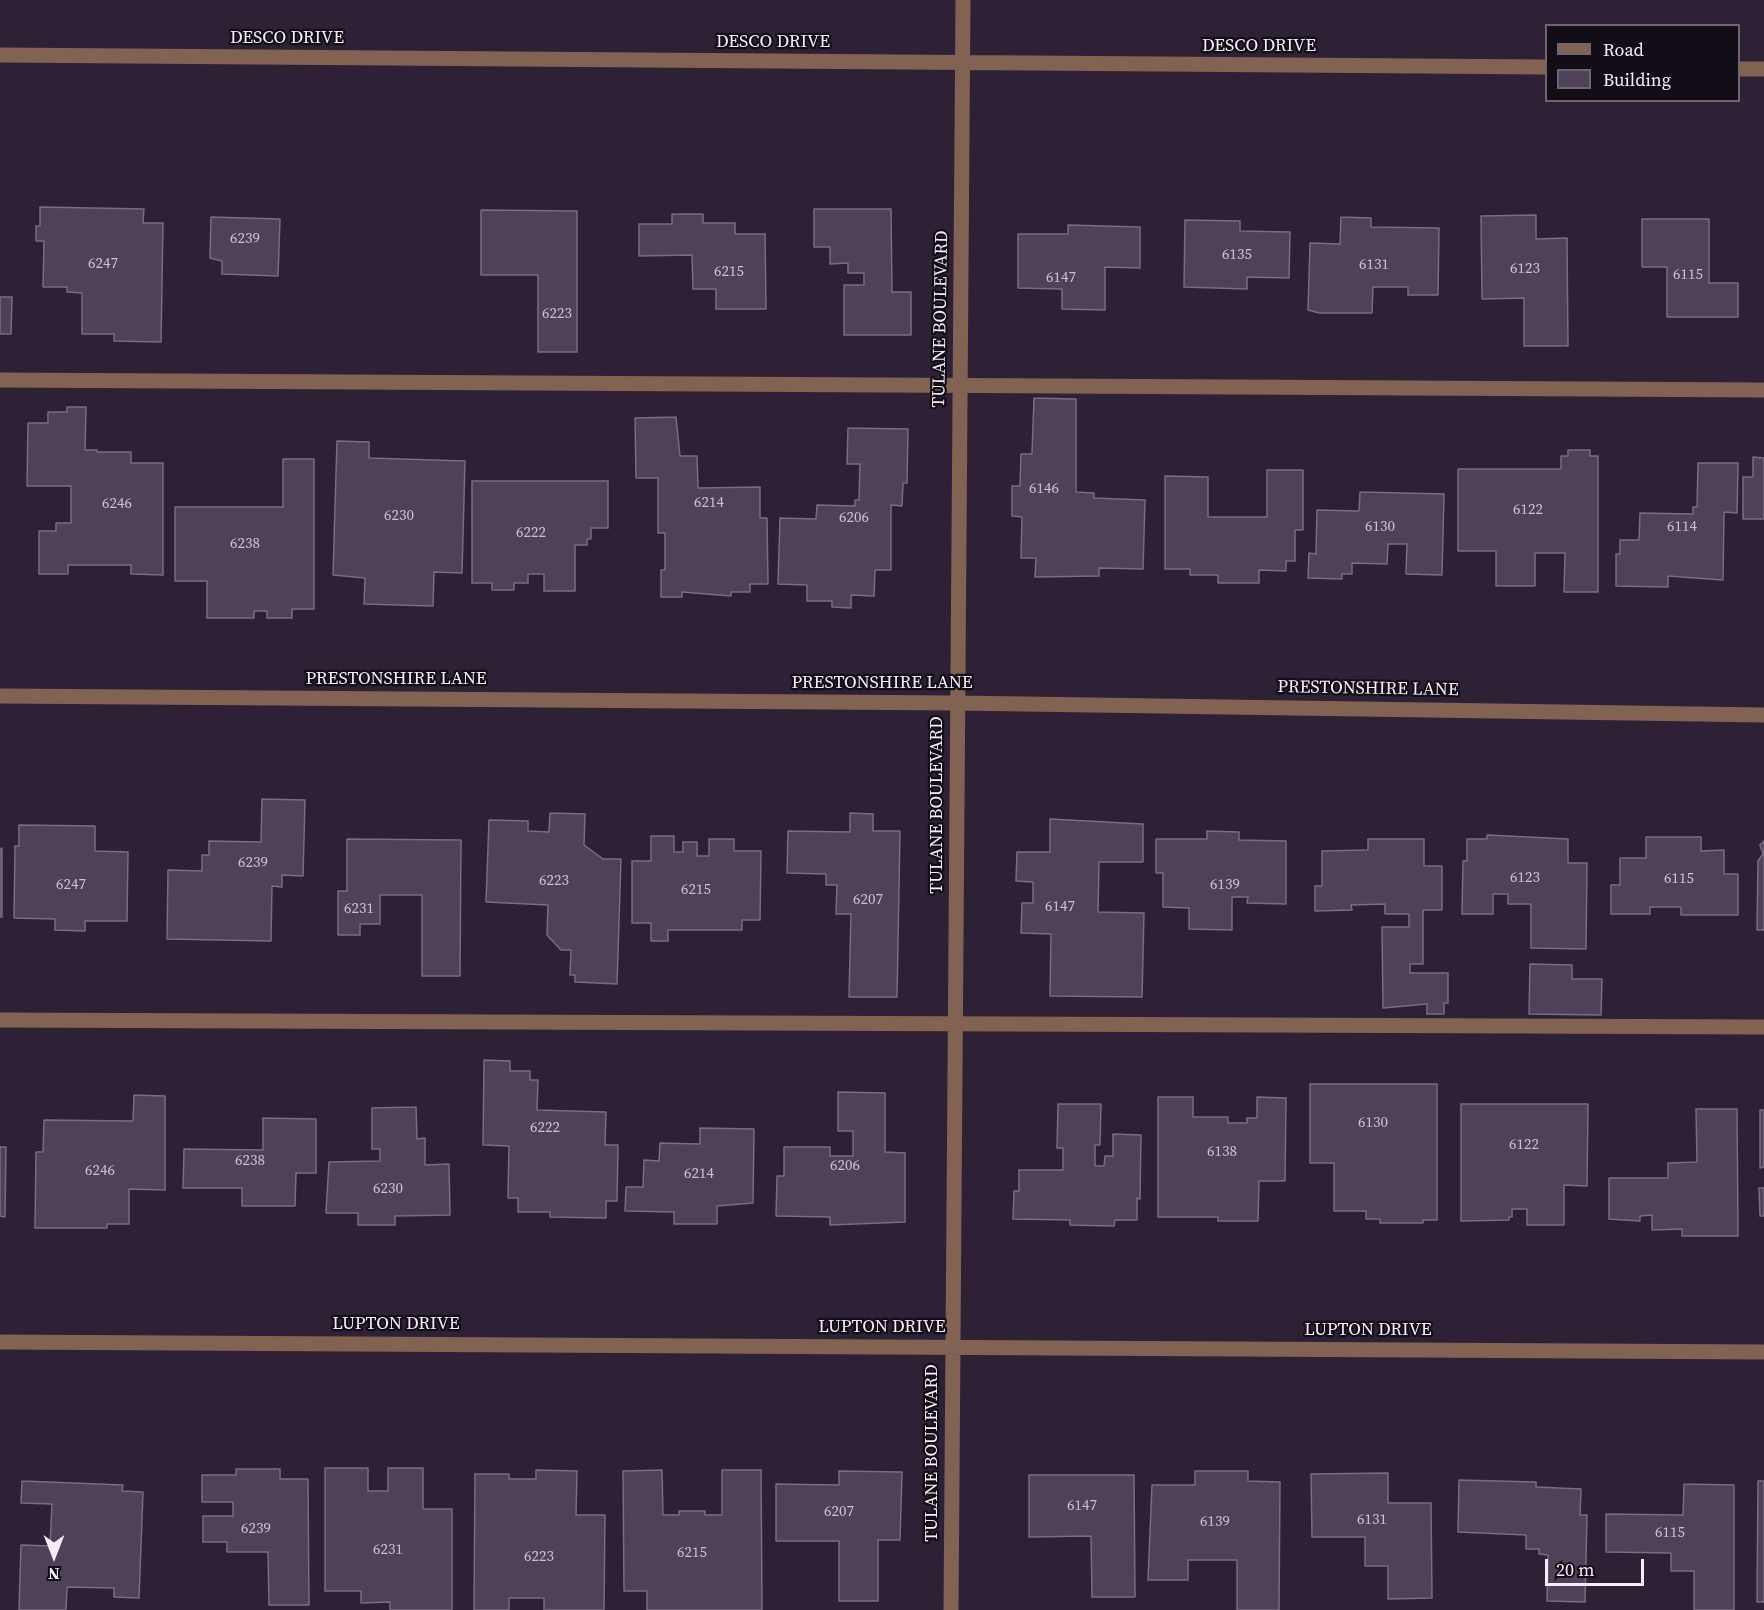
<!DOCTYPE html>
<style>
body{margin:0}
#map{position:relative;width:1764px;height:1610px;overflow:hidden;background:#2e2136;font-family:"Source Serif 4",serif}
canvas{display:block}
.legend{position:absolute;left:1545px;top:24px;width:195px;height:78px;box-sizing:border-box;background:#130d17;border:2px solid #6d6672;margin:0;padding:8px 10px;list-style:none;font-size:18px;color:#f5ecfa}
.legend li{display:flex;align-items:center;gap:12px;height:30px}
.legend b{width:30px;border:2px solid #6d6672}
.north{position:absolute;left:24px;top:1526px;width:60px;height:60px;-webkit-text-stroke:4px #130d17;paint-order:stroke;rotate:180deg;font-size:16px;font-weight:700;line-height:24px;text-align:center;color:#f5ecfa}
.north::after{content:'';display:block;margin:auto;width:21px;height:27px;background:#f5ecfa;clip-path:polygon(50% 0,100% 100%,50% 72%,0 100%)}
.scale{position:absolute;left:1545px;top:1559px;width:99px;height:27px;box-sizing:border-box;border:3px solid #f5ecfa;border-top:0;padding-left:8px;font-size:18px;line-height:21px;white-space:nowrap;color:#f5ecfa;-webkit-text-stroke:4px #130d17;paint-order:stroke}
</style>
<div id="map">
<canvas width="1764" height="1610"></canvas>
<ul class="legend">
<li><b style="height:8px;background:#816253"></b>Road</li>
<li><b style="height:16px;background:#4f4158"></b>Building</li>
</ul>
<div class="north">N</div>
<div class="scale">20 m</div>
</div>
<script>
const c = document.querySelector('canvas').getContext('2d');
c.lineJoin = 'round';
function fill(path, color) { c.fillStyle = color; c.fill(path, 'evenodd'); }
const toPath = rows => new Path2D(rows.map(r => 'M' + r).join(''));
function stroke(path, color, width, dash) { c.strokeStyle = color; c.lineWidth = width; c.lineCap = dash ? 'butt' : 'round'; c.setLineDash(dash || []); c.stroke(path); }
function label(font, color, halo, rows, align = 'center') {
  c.font = font + ' "Source Serif 4",serif'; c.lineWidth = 4.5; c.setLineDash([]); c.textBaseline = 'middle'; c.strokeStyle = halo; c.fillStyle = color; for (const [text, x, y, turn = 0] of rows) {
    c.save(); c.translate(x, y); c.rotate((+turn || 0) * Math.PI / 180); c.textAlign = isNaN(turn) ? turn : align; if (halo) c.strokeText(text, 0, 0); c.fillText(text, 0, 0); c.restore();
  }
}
const building = toPath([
 [40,207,144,209,143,223,163,223,161,342,114,341,114,334,82,334,82,293,67,292,67,287,43,287,44,241,36,241,36,226,40,226,40,207],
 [814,209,891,209,892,292,911,292,911,335,844,335,844,285,864,285,864,273,848,273,848,263,830,264,830,247,814,247,814,209],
 [481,210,577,211,577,352,538,352,538,275,481,275,481,210],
 [672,214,703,214,703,223,735,223,735,234,765,234,766,309,716,309,716,289,693,289,692,255,639,256,639,224,672,224,672,214],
 [1536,215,1536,239,1567,238,1568,346,1524,346,1524,298,1482,299,1481,216,1536,215],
 [211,217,280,219,278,276,222,274,222,261,210,258,211,217],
 [1341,217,1371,218,1371,227,1439,228,1438,295,1408,295,1408,287,1373,287,1372,313,1319,313,1308,310,1310,243,1340,244,1341,217],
 [1642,219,1709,219,1709,283,1738,283,1738,317,1667,317,1667,267,1642,267,1642,219],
 [1185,220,1240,221,1240,231,1290,232,1289,278,1247,277,1247,289,1184,287,1185,220],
 [1068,225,1140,227,1140,268,1105,267,1105,310,1062,309,1062,289,1018,288,1018,234,1068,234,1068,225],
 [0,297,12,297,11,334,0,334,0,297],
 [1034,398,1076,399,1076,492,1094,493,1094,498,1145,500,1143,569,1099,568,1099,576,1035,577,1036,558,1021,558,1022,517,1012,516,1012,486,1020,486,1021,454,1032,454,1034,398],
 [67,407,86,407,85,450,97,450,97,452,131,452,131,463,163,463,163,575,131,574,131,565,68,565,68,574,39,574,39,531,56,531,56,523,71,523,71,486,27,486,28,423,48,423,48,412,67,412,67,407],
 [676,417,680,456,697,456,698,488,760,487,760,518,767,518,768,584,750,584,750,592,731,592,731,596,682,592,682,597,661,597,661,570,665,570,665,533,658,533,658,478,636,478,635,418,676,417],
 [848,428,908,429,907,483,903,483,902,506,891,505,891,570,875,570,874,596,851,595,851,608,832,607,832,601,807,601,807,585,778,584,780,518,816,519,817,505,855,506,855,500,859,500,860,464,847,464,848,428],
 [337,441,369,442,369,458,465,461,462,573,434,572,433,606,364,604,365,578,333,575,337,441],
 [1568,450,1590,450,1590,456,1598,456,1598,592,1564,592,1565,553,1535,553,1535,586,1496,586,1496,551,1458,551,1458,469,1561,469,1561,456,1568,456,1568,450],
 [1753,457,1764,458,1764,519,1743,519,1743,477,1753,477,1753,457],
 [283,459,314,459,314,609,292,609,292,618,267,618,267,611,254,611,254,618,207,618,207,581,175,581,175,507,283,507,283,459],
 [1698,463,1738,463,1737,513,1724,512,1723,580,1668,576,1668,587,1616,586,1616,554,1620,554,1620,540,1639,540,1640,513,1693,514,1693,507,1697,507,1698,463],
 [1267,470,1303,470,1303,530,1295,530,1295,561,1286,561,1286,571,1259,570,1259,583,1218,583,1218,575,1190,575,1190,569,1165,569,1165,476,1208,477,1208,517,1267,517,1267,470],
 [472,481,608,481,608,528,591,528,591,539,587,539,587,545,575,545,575,591,544,591,544,574,528,574,528,583,514,583,514,590,492,590,492,583,472,583,472,481],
 [1360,492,1444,494,1442,575,1406,574,1407,544,1388,544,1387,564,1352,563,1352,574,1342,574,1342,579,1308,578,1309,553,1316,554,1317,510,1359,511,1360,492],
 [262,799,305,800,303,876,282,875,282,887,272,886,271,941,167,939,168,870,202,871,202,855,209,855,209,841,261,842,262,799],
 [550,813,585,814,584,845,603,859,621,859,617,984,575,982,575,975,570,975,571,950,561,950,547,935,548,905,486,902,489,820,528,821,528,831,549,832,550,813],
 [850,813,873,814,873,831,900,831,897,997,849,997,851,914,836,914,837,885,826,885,826,874,787,873,788,831,850,832,850,813],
 [1050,819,1143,824,1143,862,1099,862,1098,912,1144,913,1142,997,1050,996,1051,934,1021,933,1022,903,1033,903,1033,882,1016,881,1017,852,1050,852,1050,819],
 [19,825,95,826,95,851,128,852,127,921,85,921,85,931,55,930,55,919,14,918,15,846,19,846,19,825],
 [1207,831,1239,832,1239,840,1286,841,1286,904,1247,903,1248,897,1232,897,1232,930,1189,929,1189,908,1163,907,1163,873,1156,873,1156,839,1207,839,1207,831],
 [1487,835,1568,839,1568,863,1587,863,1586,949,1531,948,1531,904,1508,904,1508,894,1493,894,1493,914,1462,914,1463,861,1467,861,1467,839,1487,839,1487,835],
 [651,836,674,836,674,852,683,852,683,842,697,842,697,856,709,856,709,839,734,839,734,851,761,851,760,920,742,920,742,930,668,930,668,941,651,941,651,923,632,923,632,861,651,861,651,836],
 [1646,837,1701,837,1701,851,1724,850,1724,874,1738,874,1738,915,1681,915,1681,907,1650,907,1650,914,1611,914,1611,885,1620,885,1620,858,1646,858,1646,837],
 [347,839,461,840,460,976,422,976,422,895,380,895,380,924,360,924,360,935,338,935,338,891,347,891,347,839],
 [1368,839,1424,839,1424,866,1442,866,1442,910,1423,910,1423,964,1410,964,1410,973,1448,973,1448,1003,1444,1003,1444,1014,1427,1014,1427,1004,1383,1008,1382,927,1409,927,1409,914,1385,914,1385,904,1351,905,1352,910,1315,911,1315,886,1322,886,1322,851,1368,850,1368,839],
 [1764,841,1764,930,1757,930,1758,861,1763,854,1760,845,1764,841],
 [2,848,2,917,0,917,0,849,2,848],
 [1530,964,1572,965,1572,979,1602,979,1601,1015,1529,1014,1530,964],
 [484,1060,510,1061,510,1071,530,1071,530,1080,538,1080,537,1110,606,1112,605,1145,618,1145,617,1201,606,1201,606,1218,550,1217,550,1212,518,1212,518,1198,508,1198,509,1146,483,1145,484,1060],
 [1310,1084,1437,1084,1437,1220,1423,1220,1423,1223,1380,1223,1380,1219,1366,1219,1366,1211,1334,1211,1334,1163,1310,1163,1310,1084],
 [838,1092,885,1093,885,1152,905,1153,905,1222,830,1225,830,1217,776,1216,777,1176,784,1176,784,1147,830,1147,830,1156,853,1156,853,1131,838,1131,838,1092],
 [134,1095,165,1096,165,1190,129,1189,129,1224,107,1224,107,1228,35,1228,36,1152,43,1152,44,1120,133,1121,134,1095],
 [1158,1097,1193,1097,1193,1117,1228,1117,1228,1123,1247,1123,1247,1118,1257,1118,1257,1097,1286,1098,1285,1181,1259,1181,1258,1221,1218,1221,1218,1217,1158,1217,1158,1097],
 [1058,1104,1101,1104,1100,1145,1095,1145,1095,1166,1104,1166,1105,1156,1113,1156,1113,1134,1141,1135,1140,1199,1137,1198,1137,1220,1115,1220,1114,1226,1070,1225,1070,1220,1013,1219,1014,1191,1019,1191,1019,1170,1063,1170,1063,1148,1057,1148,1058,1104],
 [1461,1104,1588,1104,1587,1186,1564,1185,1564,1225,1527,1225,1527,1209,1512,1209,1512,1217,1509,1217,1509,1220,1461,1221,1461,1104],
 [416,1107,417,1139,425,1138,425,1165,449,1164,450,1215,395,1216,395,1225,358,1225,358,1213,326,1213,329,1162,380,1161,380,1149,372,1149,372,1108,416,1107],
 [1696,1109,1737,1109,1738,1236,1682,1236,1682,1229,1652,1230,1652,1215,1640,1216,1640,1221,1609,1219,1609,1178,1668,1178,1668,1163,1697,1162,1696,1109],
 [1760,1110,1764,1110,1764,1167,1760,1168,1760,1110],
 [263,1118,316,1119,316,1173,296,1173,295,1206,242,1206,242,1188,183,1188,184,1149,263,1150,263,1118],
 [700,1128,754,1129,753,1203,717,1206,717,1224,674,1224,674,1212,625,1211,626,1187,643,1187,644,1160,659,1161,660,1143,700,1144,700,1128],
 [0,1147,6,1147,5,1217,0,1216,0,1147],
 [1759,1188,1764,1188,1764,1216,1760,1216,1759,1188],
 [325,1468,368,1468,368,1491,388,1491,388,1468,423,1468,423,1509,452,1509,452,1610,390,1610,390,1602,361,1603,361,1591,325,1591,325,1468],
 [236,1469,280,1469,280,1479,308,1479,309,1605,269,1605,268,1552,227,1552,227,1542,203,1542,203,1516,233,1516,233,1502,202,1502,202,1475,236,1475,236,1469],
 [536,1470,577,1471,576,1515,605,1515,604,1610,544,1610,544,1598,509,1598,509,1610,474,1610,475,1474,509,1474,509,1479,536,1479,536,1470],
 [662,1470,663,1515,679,1515,679,1511,705,1511,705,1515,722,1515,722,1470,761,1470,762,1610,647,1610,647,1591,624,1591,623,1471,662,1470],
 [839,1471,902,1472,900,1540,878,1540,878,1601,839,1601,839,1541,776,1541,776,1484,839,1485,839,1471],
 [1195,1471,1248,1471,1248,1481,1280,1482,1279,1610,1237,1610,1237,1560,1188,1560,1188,1580,1148,1580,1152,1485,1195,1485,1195,1471],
 [1388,1473,1388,1503,1431,1503,1432,1598,1388,1599,1388,1566,1365,1566,1365,1537,1312,1537,1311,1474,1388,1473],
 [1029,1475,1134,1475,1135,1597,1092,1597,1091,1536,1029,1537,1029,1475],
 [1459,1480,1536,1482,1536,1487,1581,1489,1580,1515,1587,1515,1585,1602,1547,1601,1548,1555,1539,1554,1539,1549,1526,1549,1526,1535,1458,1532,1459,1480],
 [22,1481,123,1485,122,1491,143,1492,139,1598,114,1597,114,1588,67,1587,66,1610,19,1610,21,1545,50,1546,52,1504,21,1503,22,1481],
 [1758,1481,1764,1481,1764,1602,1757,1602,1758,1481],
 [1684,1484,1734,1485,1734,1610,1694,1610,1694,1571,1671,1571,1671,1553,1606,1552,1606,1514,1683,1515,1684,1484]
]);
fill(building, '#4f4158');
stroke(building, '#7b6b84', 1.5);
stroke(toPath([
 [0,380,1764,390],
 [0,1020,1764,1027]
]), '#816253', 15);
stroke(toPath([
 [0,55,1546,67],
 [1738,69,1764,69],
 [0,696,957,703,1764,715],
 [0,1342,1764,1352],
 [951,1610,963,0]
]), '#816253', 15);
label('15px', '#ccc1d2', null, [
 ["6239",245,239],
 ["6135",1237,255],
 ["6247",103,264],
 ["6131",1374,265],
 ["6123",1525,269],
 ["6215",729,272],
 ["6115",1688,275],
 ["6147",1061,278],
 ["6223",557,314],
 ["6146",1044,489],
 ["6214",709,503],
 ["6246",117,504],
 ["6122",1528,510],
 ["6230",399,516],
 ["6206",854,518],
 ["6130",1380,527],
 ["6114",1682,527],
 ["6222",531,533],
 ["6238",245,544],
 ["6239",253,863],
 ["6123",1525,878],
 ["6115",1679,879],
 ["6223",554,881],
 ["6247",71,885],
 ["6139",1225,885],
 ["6215",696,890],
 ["6207",868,900],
 ["6147",1060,907],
 ["6231",359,909],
 ["6130",1373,1123],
 ["6222",545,1128],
 ["6122",1524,1145],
 ["6138",1222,1152],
 ["6238",250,1161],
 ["6206",845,1166],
 ["6246",100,1171],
 ["6214",699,1174],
 ["6230",388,1189],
 ["6147",1082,1506],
 ["6207",839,1512],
 ["6131",1372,1520],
 ["6139",1215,1522],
 ["6239",256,1529],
 ["6115",1670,1533],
 ["6231",388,1550],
 ["6215",692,1553],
 ["6223",539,1557]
]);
label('18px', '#f5ecfa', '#130d17', [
 ["DESCO DRIVE",287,38],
 ["DESCO DRIVE",773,42],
 ["DESCO DRIVE",1259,46],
 ["TULANE BOULEVARD",941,319,-89],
 ["PRESTONSHIRE LANE",396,679],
 ["PRESTONSHIRE LANE",882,683],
 ["PRESTONSHIRE LANE",1368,689,1],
 ["TULANE BOULEVARD",937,805,-90],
 ["LUPTON DRIVE",396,1324],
 ["LUPTON DRIVE",882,1327],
 ["LUPTON DRIVE",1368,1330],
 ["TULANE BOULEVARD",932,1453,-90]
]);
</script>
